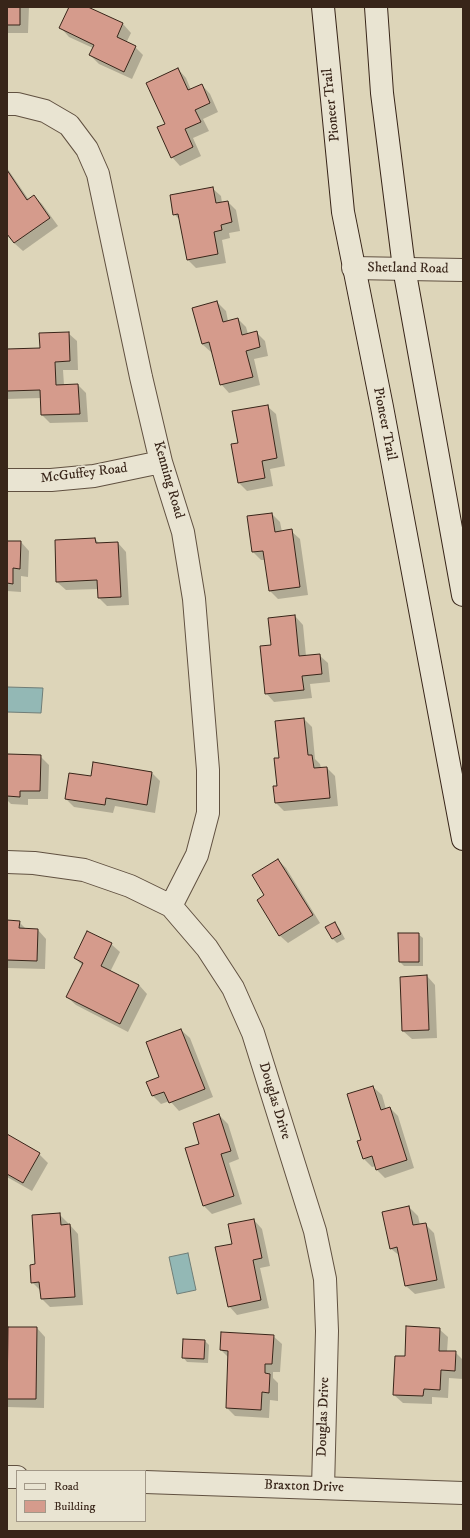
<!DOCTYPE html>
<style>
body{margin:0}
#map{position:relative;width:470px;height:1538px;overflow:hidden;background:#ddd5b9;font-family:"IM FELL DW Pica",serif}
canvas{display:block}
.frame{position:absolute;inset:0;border:8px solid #382519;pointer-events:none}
.legend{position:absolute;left:16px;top:1470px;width:130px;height:52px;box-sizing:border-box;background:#e9e4d2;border:1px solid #a29888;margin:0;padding:5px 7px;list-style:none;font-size:12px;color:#382519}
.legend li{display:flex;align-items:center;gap:8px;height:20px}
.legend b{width:20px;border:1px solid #a29888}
</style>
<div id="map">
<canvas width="470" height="1538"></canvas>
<div class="frame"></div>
<ul class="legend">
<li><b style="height:5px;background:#e9e4d2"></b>Road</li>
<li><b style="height:11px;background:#d59b8c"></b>Building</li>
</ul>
</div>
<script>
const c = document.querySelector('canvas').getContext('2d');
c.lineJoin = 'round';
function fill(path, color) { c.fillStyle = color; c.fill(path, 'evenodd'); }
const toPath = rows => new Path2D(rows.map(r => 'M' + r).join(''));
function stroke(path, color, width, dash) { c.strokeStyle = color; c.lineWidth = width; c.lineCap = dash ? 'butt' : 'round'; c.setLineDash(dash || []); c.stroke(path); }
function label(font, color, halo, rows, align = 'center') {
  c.font = font + ' "IM FELL DW Pica",serif'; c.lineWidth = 3.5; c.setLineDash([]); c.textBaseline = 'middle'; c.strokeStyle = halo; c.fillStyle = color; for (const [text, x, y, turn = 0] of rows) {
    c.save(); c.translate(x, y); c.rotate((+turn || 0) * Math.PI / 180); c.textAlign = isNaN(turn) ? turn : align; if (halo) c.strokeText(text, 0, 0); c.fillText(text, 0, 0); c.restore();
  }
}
const water = toPath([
 [7,687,43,688,41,713,7,712,7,687],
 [188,1253,196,1290,177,1294,169,1257,188,1253]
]);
fill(water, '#93b8b5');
stroke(water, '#6f7d77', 1);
fill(toPath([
 [7,7,29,7,28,33,7,33],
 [70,7,86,7,123,24,131,33,126,43,135,47,143,55,132,79,99,64,90,55,93,48,69,37,61,28],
 [178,69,186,78,191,90,202,85,210,94,218,112,203,119,209,131,193,138,201,156,180,166,172,157,166,124],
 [7,168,29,200,34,196,42,204,58,226,23,251,14,243,7,232],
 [212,188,221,196,222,203,228,202,236,210,240,231,229,233,230,238,222,240,226,263,196,268,188,260,181,221,174,214],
 [217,302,226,311,228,321,238,319,246,327,248,334,256,332,265,341,268,356,254,359,260,385,229,393,221,384,212,352,211,352,202,344],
 [68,333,77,341,78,370,63,370,64,385,78,385,86,393,88,422,50,423,42,415,41,398,7,399,7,350,41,349],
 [267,406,276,414,285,466,270,469,273,486,247,491,239,483,239,444],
 [272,514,280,522,282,532,291,531,300,539,308,595,278,599,270,591,265,560,261,560,253,552],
 [95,539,100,544,118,543,126,552,129,605,107,606,99,598,98,589,66,590,57,582],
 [7,542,21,542,29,551,28,577,21,576,21,592,7,591],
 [295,616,303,625,306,656,319,655,328,663,330,682,310,684,312,698,274,702,266,693,272,646],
 [304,719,312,727,315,759,320,764,321,768,327,768,335,776,338,806,284,811,276,803,280,759],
 [7,755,40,756,49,765,48,799,28,799,28,805,11,804,7,800],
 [94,763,152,773,160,781,155,813,115,806,113,813,74,807,66,799,92,777],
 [278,860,286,868,320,923,288,943,279,935,266,895],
 [7,921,19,922,27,930,38,930,46,939,45,969,7,968],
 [334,923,339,928,345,939,337,943,333,939,327,928],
 [399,934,418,934,423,938,423,966,404,966,400,962],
 [111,944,120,952,110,972,139,985,147,994,128,1032,76,1005,67,997,82,965,75,958],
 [427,976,435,985,437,1038,412,1039,403,1031],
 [181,1030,190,1038,213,1097,179,1111,170,1101,161,1104,153,1096,148,1082,161,1077],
 [373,1087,382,1095,386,1109,390,1108,398,1116,414,1168,385,1178,376,1169,376,1166,372,1167,364,1159,362,1141],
 [219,1115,228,1124,239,1159,229,1163,242,1204,212,1214,203,1205,201,1144],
 [7,1136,39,1154,48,1163,32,1191,7,1177],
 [409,1207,418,1216,420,1225,425,1224,434,1233,445,1288,415,1294,406,1286,400,1256,390,1248],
 [59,1214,68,1223,68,1225,70,1225,78,1234,83,1305,50,1307,42,1299,41,1291,32,1282,37,1265],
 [254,1220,262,1229,270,1266,260,1268,269,1308,237,1315,229,1306,233,1245],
 [37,1328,45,1337,44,1408,7,1407,7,1352,9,1352],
 [439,1329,448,1337,447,1352,455,1352,463,1360,463,1379,449,1378,448,1398,432,1397,432,1404,403,1403,394,1395,405,1357],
 [273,1336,282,1344,280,1372,273,1372,273,1378,278,1383,278,1401,270,1400,269,1418,235,1416,227,1408,229,1358,221,1350],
 [184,1340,205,1341,209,1345,208,1363,187,1362,183,1357]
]), '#0003');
const building = toPath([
 [7,7,20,7,20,25,7,25,7,7],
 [69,7,88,7,123,23,117,37,136,46,124,72,89,55,94,45,59,28,69,7],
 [178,68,188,90,202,84,210,103,195,110,201,122,185,129,193,147,171,158,157,127,165,124,146,83,178,68],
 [7,170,27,200,34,195,50,218,14,243,7,234,7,170],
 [213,187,216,203,228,201,232,222,221,225,222,230,214,232,218,254,187,260,178,214,173,215,170,195,213,187],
 [217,301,223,322,238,318,242,335,257,331,260,347,246,351,253,377,220,385,209,342,202,344,192,308,217,301],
 [69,332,70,361,55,362,56,385,78,384,80,414,41,415,40,390,7,391,7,349,40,348,39,333,69,332],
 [268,405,277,458,262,461,265,478,238,483,231,444,238,443,232,411,268,405],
 [272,513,275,532,292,529,300,587,269,591,263,551,252,552,247,516,272,513],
 [95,538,96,543,118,542,121,597,98,598,97,580,56,582,55,540,95,538],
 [7,541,21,541,20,569,13,568,13,584,7,583,7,541],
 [295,615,299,656,320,654,322,674,302,676,304,690,265,694,260,646,271,645,268,618,295,615],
 [304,718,308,755,312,755,314,768,327,767,330,798,275,803,273,786,277,786,274,758,279,758,275,721,304,718],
 [7,754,41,755,40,791,20,791,20,797,7,796,7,754],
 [93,762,152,772,147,805,106,798,105,805,65,799,69,773,91,776,93,762],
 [278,859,313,915,279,936,257,900,264,895,252,875,278,859],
 [7,920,20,921,19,928,38,929,37,961,7,960,7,920],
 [335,922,341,934,332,939,325,927,335,922],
 [87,931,112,943,101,966,139,985,120,1024,66,997,83,963,74,958,87,931],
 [398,933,419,933,419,962,399,962,398,933],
 [427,975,429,1030,402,1031,400,977,427,975],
 [181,1029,205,1089,169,1103,164,1092,152,1096,146,1082,159,1077,146,1042,181,1029],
 [373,1086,381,1110,390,1107,407,1160,376,1170,372,1156,363,1159,357,1141,361,1140,347,1094,373,1086],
 [219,1114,231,1151,221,1154,234,1196,203,1206,185,1148,199,1144,193,1123,219,1114],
 [7,1134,40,1153,23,1183,7,1174,7,1134],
 [409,1206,413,1225,426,1223,437,1280,405,1286,397,1247,390,1249,382,1212,409,1206],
 [60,1213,61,1225,70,1224,75,1297,41,1299,39,1282,31,1283,30,1265,35,1264,32,1215,60,1213],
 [254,1219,262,1258,253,1260,261,1300,228,1307,215,1247,232,1244,228,1224,254,1219],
 [406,1326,440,1328,439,1351,456,1351,455,1371,441,1370,440,1390,424,1389,423,1396,393,1395,395,1356,405,1356,406,1326],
 [8,1327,37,1327,36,1399,7,1399,8,1327],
 [221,1332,274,1335,272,1364,265,1364,265,1373,270,1374,269,1393,262,1392,261,1410,226,1408,228,1351,220,1350,221,1332],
 [183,1339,205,1340,204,1359,182,1358,183,1339]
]);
fill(building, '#d59b8c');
stroke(building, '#382519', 1);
const minor = toPath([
 [7,104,17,104,45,111,69,125,87,149,98,174,141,377,161,462,183,532,194,599,208,770,208,813,197,855,171,906],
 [353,268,463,270],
 [7,480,51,480,94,476,161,462],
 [7,862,34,863,84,870,130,886,171,906,207,948,233,988,253,1033,315,1231,325,1279,327,1331,323,1488]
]);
const tertiary = toPath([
 [7,1477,17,1477],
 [145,1482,463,1493]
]);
const secondary = toPath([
 [323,7,343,212,382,407,463,839],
 [376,7,382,93,404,268,463,595]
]);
stroke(minor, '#615141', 24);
stroke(tertiary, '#615141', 24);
stroke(secondary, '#382519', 24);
stroke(minor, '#e9e4d2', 22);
stroke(tertiary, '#e9e4d2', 22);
stroke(secondary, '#e9e4d2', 22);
label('14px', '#382519', '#e9e4d2', [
 ["Pioneer Trail",332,105,-96],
 ["Shetland Road",408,269,1],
 ["Pioneer Trail",384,424,79],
 ["McGuffey Road",84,474,-7],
 ["Kenning Road",168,480,74],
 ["Douglas Drive",274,1101,73],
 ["Douglas Drive",324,1417,-88],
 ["Braxton Drive",304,1487,2]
]);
</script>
